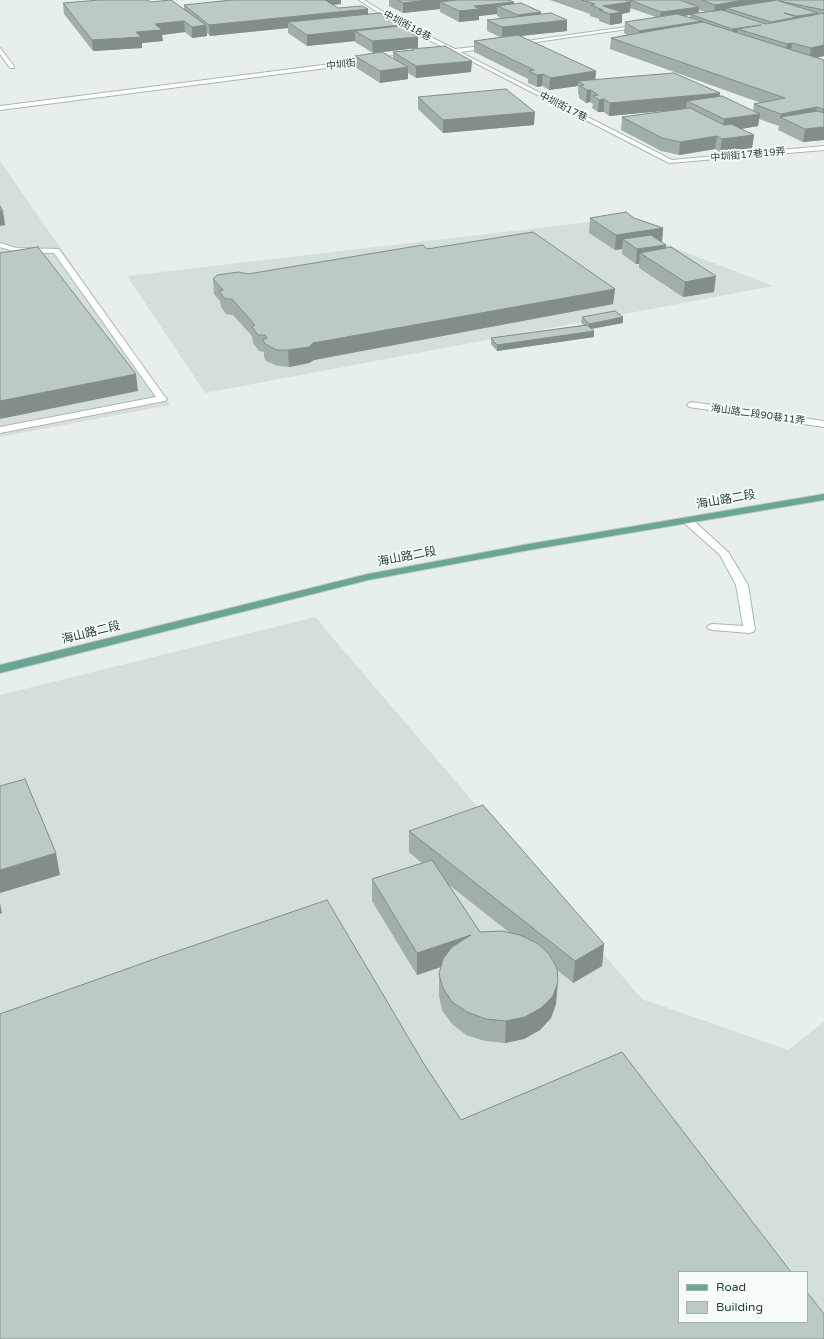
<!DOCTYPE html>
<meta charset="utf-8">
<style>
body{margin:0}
#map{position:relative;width:824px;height:1339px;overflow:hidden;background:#e6efeb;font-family:"Varela Round",sans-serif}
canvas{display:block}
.legend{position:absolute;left:678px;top:1271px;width:130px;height:52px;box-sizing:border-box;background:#f7fbf9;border:1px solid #a3b1ad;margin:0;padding:5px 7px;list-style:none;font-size:12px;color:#24423a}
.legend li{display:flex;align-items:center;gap:8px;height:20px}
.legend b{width:20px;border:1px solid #a3b1ad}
</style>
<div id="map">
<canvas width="824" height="1339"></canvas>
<ul class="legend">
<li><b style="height:5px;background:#6aa596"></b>Road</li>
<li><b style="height:11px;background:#bbcac4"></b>Building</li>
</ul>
</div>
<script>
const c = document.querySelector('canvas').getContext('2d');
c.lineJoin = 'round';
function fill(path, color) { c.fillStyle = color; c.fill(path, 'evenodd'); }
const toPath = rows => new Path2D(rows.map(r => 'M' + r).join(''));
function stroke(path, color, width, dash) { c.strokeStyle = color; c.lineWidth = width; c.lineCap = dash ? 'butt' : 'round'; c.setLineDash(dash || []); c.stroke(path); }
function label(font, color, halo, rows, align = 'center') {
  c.font = font + ' "Varela Round","Noto Sans TC",sans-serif'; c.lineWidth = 3.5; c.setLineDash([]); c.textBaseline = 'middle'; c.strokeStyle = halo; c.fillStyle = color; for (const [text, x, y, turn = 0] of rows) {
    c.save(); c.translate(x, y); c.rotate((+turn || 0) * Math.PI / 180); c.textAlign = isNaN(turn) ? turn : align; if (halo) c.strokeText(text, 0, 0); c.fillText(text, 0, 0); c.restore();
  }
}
fill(toPath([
 [0,161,170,405,0,437],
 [616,219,662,243,773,286,205,393,127,276],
 [315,617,642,999,788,1050,824,1022,824,1339,0,1339,0,695],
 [679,1272,807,1272,807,1322,679,1322]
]), '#d4dfda');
const minor = toPath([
 [359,0,364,0,400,22,455,49,491,45,492,46,489,48,460,52,672,160,824,146,824,150,669,163,454,52,436,54,436,52,449,50,396,24,359,0],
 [640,25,642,27,515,45,512,43,640,25],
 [0,48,14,66,14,68,10,68,0,54,0,48],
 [410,54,412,55,412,57,0,110,0,106,410,54],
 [0,243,16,248,59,249,165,397,167,399,165,401,0,433,0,427,156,397,54,253,15,252,0,247,0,243],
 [692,402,824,421,824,427,689,407,687,405,689,403,692,402],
 [687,517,691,518,729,553,748,585,755,630,753,632,749,633,713,630,709,629,707,627,709,625,713,624,743,626,736,585,720,555,683,522,682,520,683,518,687,517]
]);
const major = toPath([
 [824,494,824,500,529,550,368,580,0,673,0,665,368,574,529,544,824,494]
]);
stroke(minor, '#a8b8b2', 2);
stroke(major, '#c2cac8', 2);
fill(minor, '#fff');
fill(major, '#6aa596');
fill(toPath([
 [232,0,341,0,341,4,333,5,338,8,368,9,368,14,401,25,401,27,418,37,418,48,373,53,355,42,355,41,307,46,288,33,288,28,210,36,207,33,207,36,192,38,185,32,162,35,163,41,142,43,142,48,93,51,64,14,63,3,150,2,184,9,184,5],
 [389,0,508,0,514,2,514,4,541,14,567,31,520,36,596,71,595,80,720,97,753,111,754,104,761,103,610,49,611,38,627,35,624,33,625,22,656,17,630,8,630,12,622,14,622,23,610,25,599,21,599,19,590,16,590,14,550,0,824,0,824,56,817,58,824,60,824,140,803,142,778,130,779,126,759,119,758,126,742,129,754,135,752,148,720,152,715,149,679,155,661,151,621,130,622,117,680,109,609,116,604,112,598,112,592,108,593,104,590,102,586,103,579,98,579,95,578,94,578,86,549,90,542,86,537,87,528,83,528,79,474,52,474,41,500,37,487,31,487,20,501,18,497,16,497,14,479,16,479,20,459,22,440,12,440,9,403,13,389,6],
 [699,10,705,12,699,13],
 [690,15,690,18,684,16],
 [412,49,471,72,416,78,408,73,408,79,380,83,355,67,355,56,393,59,393,52,412,50],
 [418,97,534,125,443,133,418,109],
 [590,218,634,218,663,228,662,242,666,245,666,248,714,292,683,297,639,268,639,264,636,264,622,254,622,249,615,250,589,233],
 [427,249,615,289,613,304,314,360,309,363,289,367,278,366,266,361,264,357,264,352,259,351,253,343,252,336,233,315,226,314,221,307,220,301,214,294,213,279],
 [582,317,623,317,623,323,592,329,594,331,594,337,497,351,491,344,491,338,584,325,581,323],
 [409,831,604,944,602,966,573,983,557,970,556,1004,551,1018,540,1030,524,1039,505,1043,485,1041,466,1035,452,1024,442,1010,439,996,439,974,441,967,417,975,372,901,372,879,422,863,409,852],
 [448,884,510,933,480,932]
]), '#a1aea9');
fill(toPath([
 [318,0,341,0,341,4,318,6],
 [427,0,469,0,440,2,440,9,403,13,403,3],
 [744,0,806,0,779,1,726,8,725,13,714,15,715,5],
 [514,2,513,13,497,6,497,14,479,16,479,20,459,22,459,11,474,6],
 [631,2,630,12,622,14,622,23,610,25,610,14,603,6],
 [699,7,698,14,690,14,690,15,660,19,661,12],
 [368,9,368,20,288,22,288,28,210,36,209,25],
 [541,12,541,23,517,25,518,15],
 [818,13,817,24,796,27,797,16],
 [797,17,795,28,769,32,771,22],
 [567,20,567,31,502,38,502,27],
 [184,21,185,32,162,35,163,41,142,43,142,48,93,51,92,40,136,32,155,24],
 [702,21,701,32,638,42,639,31],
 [206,25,207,36,192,38,192,27],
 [401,25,401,36,355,31,355,41,307,46,307,35],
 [761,25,738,29,737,39,731,40,732,29],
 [418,37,418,48,373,53,372,41],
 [792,43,791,54,785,55,787,44],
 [824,45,824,56,809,59,811,48],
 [472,61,471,72,416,78,416,66],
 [408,67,408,79,380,83,380,71],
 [596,71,595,83,578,81,578,86,549,90,550,78],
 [543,74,542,86,537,87,537,75],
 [587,90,591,90,590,102,586,103],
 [720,93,719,106,687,101,686,109,609,116,610,103],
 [604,99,604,112,598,112,599,100],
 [817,107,815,119,781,118,781,114],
 [824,108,824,121,821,121,823,109],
 [535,112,534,125,443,133,443,120],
 [760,114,758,126,722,132,724,119],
 [824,127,824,140,803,142,805,129],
 [754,135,752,148,720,152,722,139],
 [717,136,715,149,679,155,680,142],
 [0,211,3,211,5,225,0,226],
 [663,228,662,243,623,239,622,249,615,250,616,235],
 [666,245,664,260,640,253,639,264,636,264,637,249],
 [716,276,714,292,683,297,685,282],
 [615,289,613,304,314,360,309,363,289,367,288,350,313,343],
 [623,317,623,323,589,329,589,324],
 [594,331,594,337,497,351,497,345],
 [136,374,138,391,0,419,0,401],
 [56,853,60,875,0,893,0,870],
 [0,903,2,913,0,914],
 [471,935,470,957,417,975,417,953],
 [604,944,602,966,573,983,575,961],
 [558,982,556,1004,551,1018,540,1030,524,1039,505,1043,506,1021]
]), '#838d89');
const building = toPath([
 [99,0,148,0,150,2,171,0,206,25,192,27,184,21,155,24,162,30,136,32,141,37,92,40,63,3,99,0],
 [232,0,325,0,338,8,362,6,368,9,209,25,184,5,232,0],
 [398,0,427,0,403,3,398,0],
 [456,0,508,0,514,2,474,6,479,9,459,11,440,2,456,0],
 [582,0,625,0,631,2,603,6,622,12,610,14,599,10,603,10,591,5,595,4,582,0],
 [630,0,680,0,699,7,661,12,630,0],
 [702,0,744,0,715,5,702,0],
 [778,0,824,0,824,10,779,1,818,13,797,16,784,13,797,17,771,22,726,8,778,0],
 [521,3,541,12,518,15,497,6,521,3],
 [722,10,766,24,824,13,824,45,811,48,792,43,787,44,738,29,761,25,732,29,690,14,722,10],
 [380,13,401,25,307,35,288,22,380,13],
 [551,13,567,20,502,27,487,20,551,13],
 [677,14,702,21,639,31,625,22,677,14],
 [703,22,824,60,824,108,823,109,817,107,781,114,754,104,785,98,611,38,703,22],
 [400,26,418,37,372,41,355,31,400,26],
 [518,35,596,71,550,78,543,74,537,75,529,71,534,70,474,41,518,35],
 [445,46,472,61,416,66,393,52,414,50,412,49,445,46],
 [382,52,408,67,380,71,355,56,382,52],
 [674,73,720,93,610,103,604,99,599,100,593,96,598,95,591,90,587,90,580,86,584,85,578,81,674,73],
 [506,89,535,112,443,120,418,97,506,89],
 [722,96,760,114,724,119,687,101,722,96],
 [690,108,724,125,731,124,754,135,722,139,717,136,680,142,662,138,622,117,690,108],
 [818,111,824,113,824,127,805,129,780,117,818,111],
 [0,206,3,211,0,211,0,206],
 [626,212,634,218,663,228,616,235,590,218,626,212],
 [533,232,615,289,313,343,309,347,288,350,277,350,265,344,263,340,267,338,265,335,258,335,252,327,255,325,232,299,225,299,219,291,223,290,213,279,217,275,239,272,248,274,423,245,427,249,533,232],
 [651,235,666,245,637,249,623,239,651,235],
 [38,247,136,374,0,401,0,253,38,247],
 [671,247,716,276,685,282,640,253,671,247],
 [615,311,623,317,589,324,582,317,615,311],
 [587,325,594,331,497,345,491,338,587,325],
 [25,779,56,853,0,870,0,786,25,779],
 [483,805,604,944,575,961,409,831,483,805],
 [432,860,480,932,502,931,520,935,537,943,549,954,557,968,558,982,553,996,541,1008,525,1017,506,1021,486,1019,467,1012,452,1002,443,988,439,974,443,959,452,947,471,935,417,953,372,879,432,860],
 [327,900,424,1064,461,1120,622,1052,791,1272,679,1272,679,1322,807,1322,807,1292,824,1314,824,1339,0,1339,0,1014,160,957,327,900]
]);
fill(building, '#bbcac4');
stroke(building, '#838d89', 1);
label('10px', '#24423a', '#f7fbf9', [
 ["中圳街18巷",407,26,28],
 ["中圳街",341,65,-7],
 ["中圳街17巷",563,107,27],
 ["中圳街17巷19弄",748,155,-5],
 ["海山路二段90巷11弄",758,415,8]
]);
label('12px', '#24423a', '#f7fbf9', [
 ["海山路二段",726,500,-10],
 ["海山路二段",407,557,-11],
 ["海山路二段",91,633,-14]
]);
</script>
